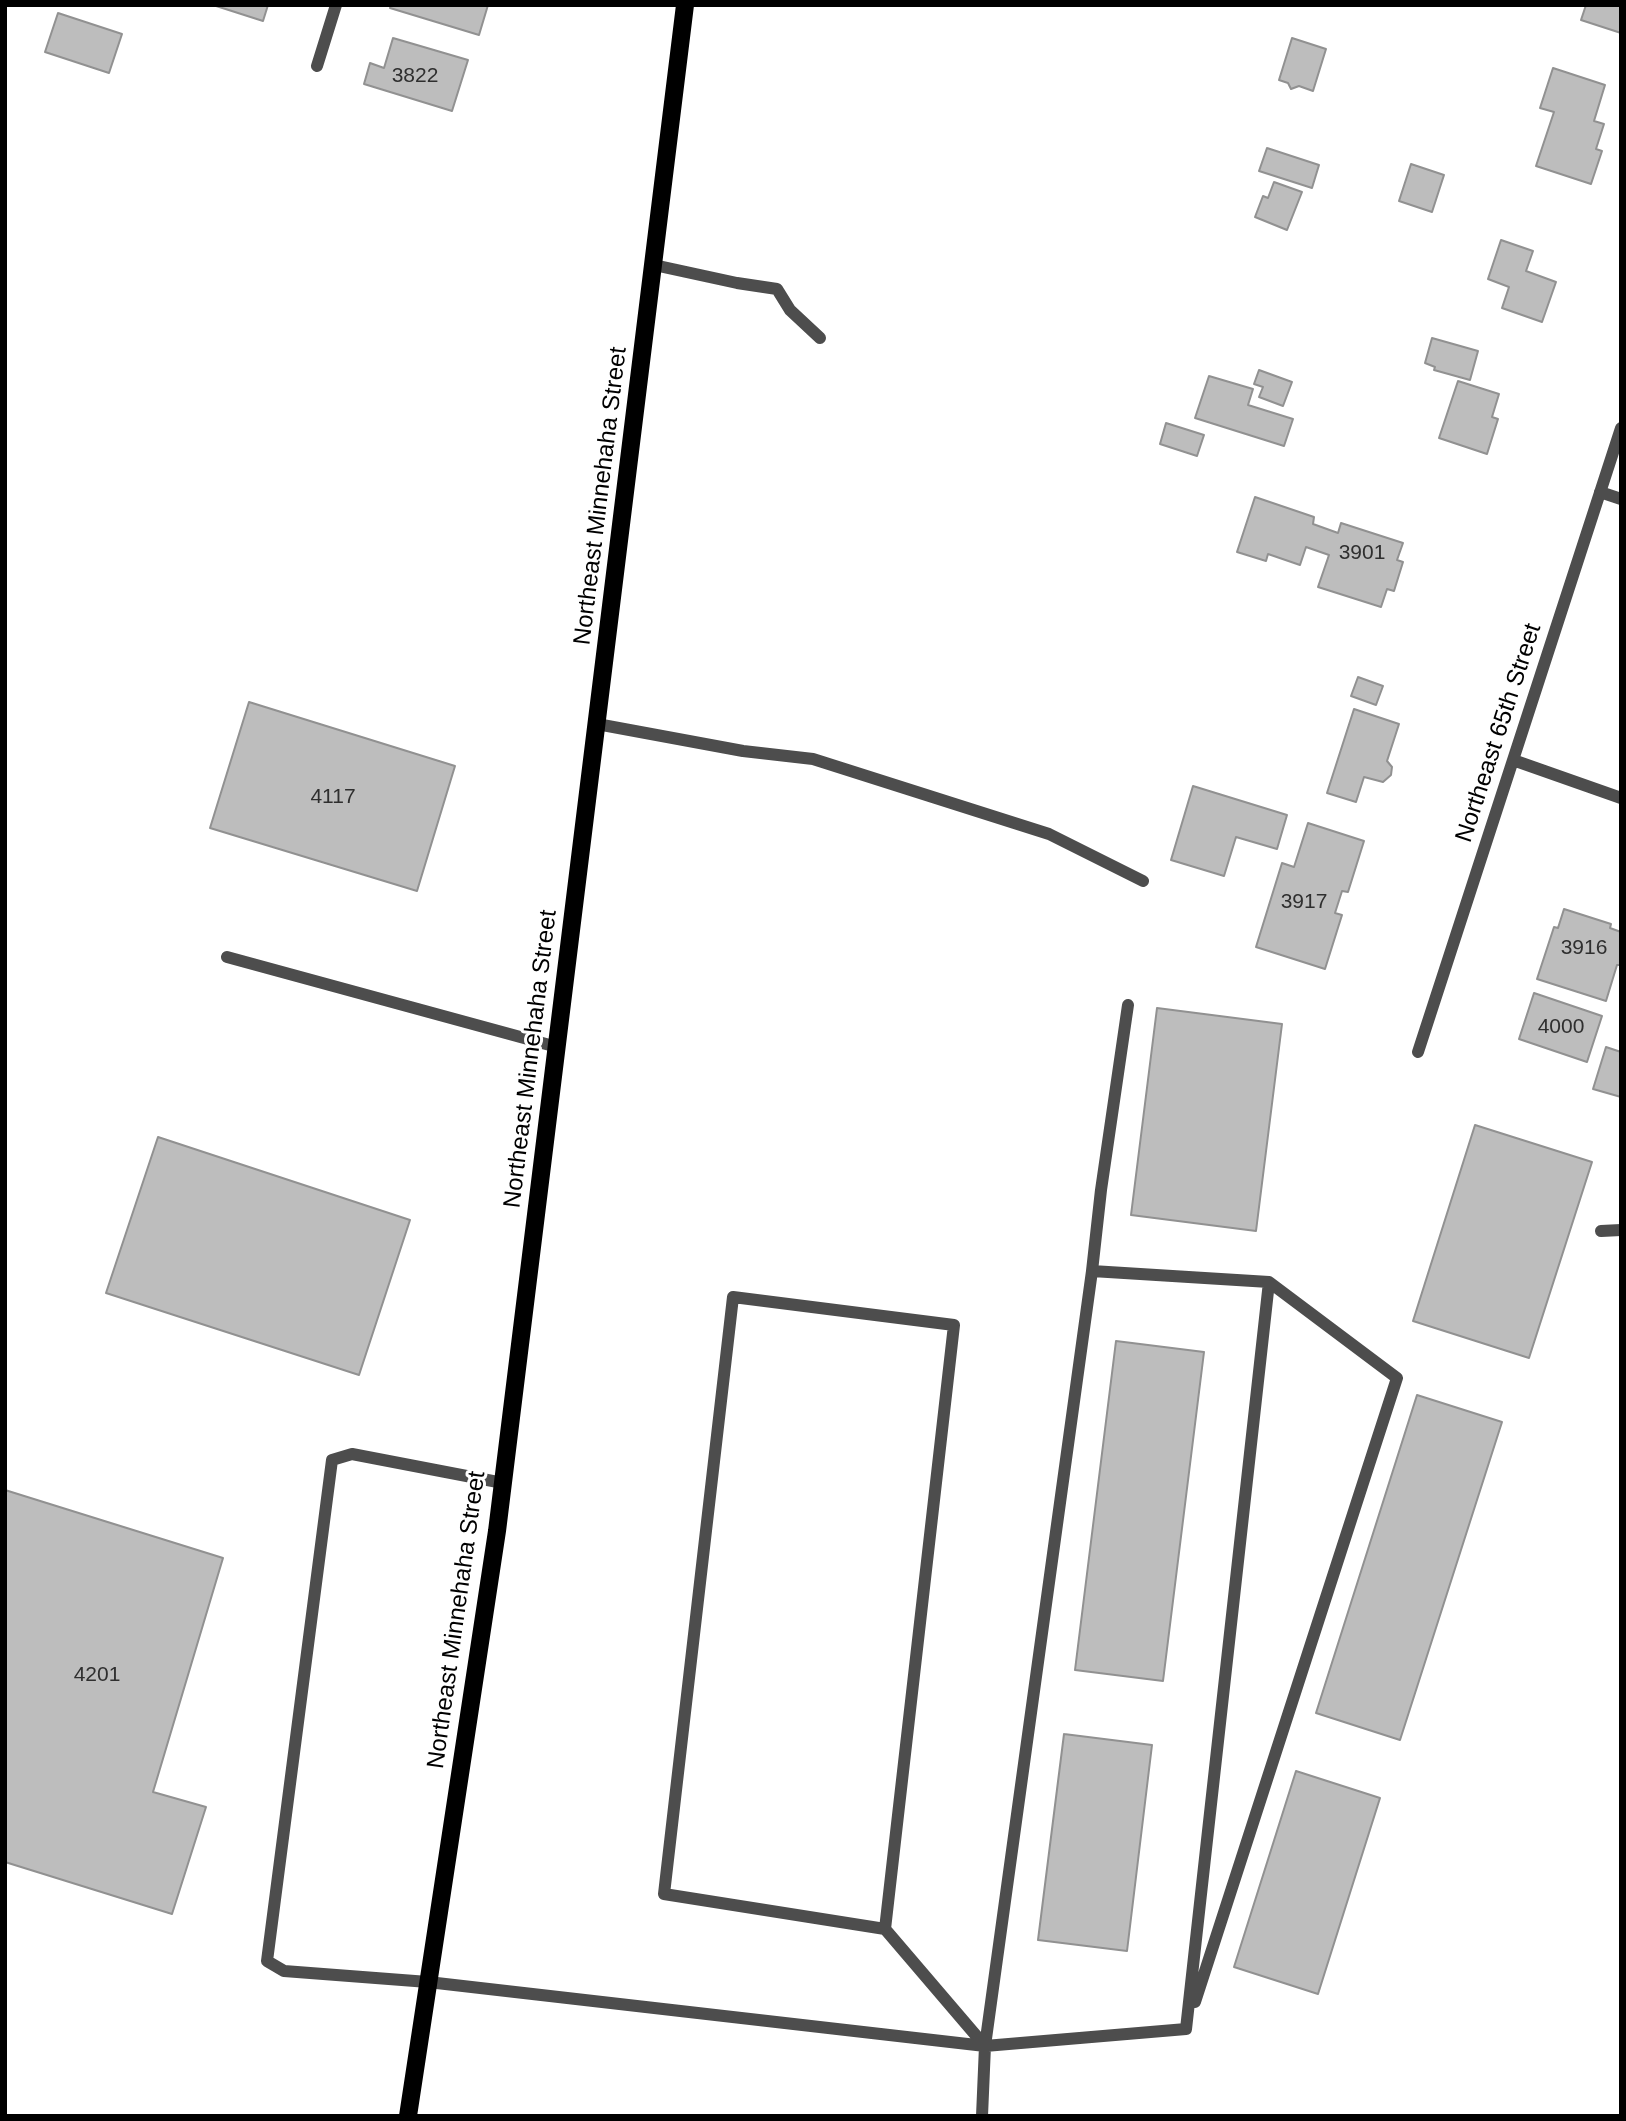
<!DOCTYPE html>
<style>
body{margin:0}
#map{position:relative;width:1626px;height:2121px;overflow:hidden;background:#fff;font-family:Helvetica,sans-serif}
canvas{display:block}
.frame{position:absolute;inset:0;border:7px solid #000;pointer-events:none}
</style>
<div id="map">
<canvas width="1626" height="2121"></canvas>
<div class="frame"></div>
</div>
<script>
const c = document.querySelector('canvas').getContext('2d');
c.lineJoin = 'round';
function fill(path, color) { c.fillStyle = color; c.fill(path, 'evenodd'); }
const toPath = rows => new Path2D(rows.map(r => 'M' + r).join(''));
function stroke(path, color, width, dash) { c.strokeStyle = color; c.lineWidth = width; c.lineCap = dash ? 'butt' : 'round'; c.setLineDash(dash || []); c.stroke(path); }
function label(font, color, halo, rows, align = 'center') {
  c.font = font + ' Helvetica,sans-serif'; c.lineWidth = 6; c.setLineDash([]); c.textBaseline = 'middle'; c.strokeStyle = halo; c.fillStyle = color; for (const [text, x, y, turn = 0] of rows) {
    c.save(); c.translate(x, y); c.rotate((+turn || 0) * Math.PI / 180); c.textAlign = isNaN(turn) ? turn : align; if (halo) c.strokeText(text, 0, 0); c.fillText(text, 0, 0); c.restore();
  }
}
const building = toPath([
 [213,5,268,5,263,21,213,5],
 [391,5,488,5,479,35,390,8,391,5],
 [1586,5,1621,5,1621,33,1581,20,1586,5],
 [58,13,122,34,109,73,45,52,58,13],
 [393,38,468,60,452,111,364,84,370,63,384,68,393,38],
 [1292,38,1326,49,1313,91,1299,86,1291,89,1288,83,1279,80,1292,38],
 [1553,68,1605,85,1594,121,1604,124,1596,149,1602,151,1591,184,1536,166,1554,112,1540,108,1553,68],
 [1267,148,1319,165,1312,188,1259,171,1267,148],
 [1411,164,1444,175,1432,212,1399,201,1411,164],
 [1274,182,1302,192,1287,230,1255,217,1263,196,1268,198,1274,182],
 [1501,240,1533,251,1526,271,1556,282,1542,322,1502,308,1509,287,1488,279,1501,240],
 [1432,338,1478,351,1470,380,1434,370,1435,367,1425,363,1432,338],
 [1259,370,1292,382,1283,406,1259,397,1263,387,1254,384,1259,370],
 [1209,376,1253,389,1248,405,1293,419,1284,446,1195,418,1209,376],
 [1458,381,1499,394,1492,417,1498,419,1487,454,1439,438,1458,381],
 [1166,423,1204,435,1197,456,1160,444,1166,423],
 [1255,497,1314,517,1313,524,1338,533,1341,523,1403,543,1397,560,1403,562,1394,591,1387,589,1381,607,1318,587,1329,555,1306,547,1300,565,1268,554,1266,561,1237,552,1255,497],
 [1358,677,1383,686,1376,705,1351,696,1358,677],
 [249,702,455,766,417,891,210,828,249,702],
 [1354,709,1399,724,1387,761,1392,767,1391,775,1383,782,1364,777,1356,802,1327,793,1354,709],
 [1193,786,1287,815,1277,849,1236,837,1224,876,1171,860,1193,786],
 [1308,823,1364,841,1348,892,1342,891,1335,913,1342,915,1325,969,1256,947,1282,863,1294,867,1308,823],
 [1564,909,1611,924,1610,928,1621,932,1621,965,1617,965,1606,1001,1537,979,1554,927,1558,928,1564,909],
 [1534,993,1602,1016,1587,1062,1519,1039,1534,993],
 [1157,1008,1282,1024,1256,1231,1131,1215,1157,1008],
 [1606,1047,1621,1052,1621,1097,1593,1089,1606,1047],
 [1475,1125,1592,1162,1529,1358,1413,1321,1475,1125],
 [158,1137,410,1220,359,1375,106,1293,158,1137],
 [1116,1341,1204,1352,1163,1681,1075,1670,1116,1341],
 [1417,1395,1502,1422,1400,1740,1316,1713,1417,1395],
 [5,1490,223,1558,153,1792,206,1807,172,1914,5,1862,5,1490],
 [1064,1734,1152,1745,1127,1951,1038,1940,1064,1734],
 [1296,1771,1380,1798,1318,1994,1234,1967,1296,1771]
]);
fill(building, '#bdbdbd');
stroke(building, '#919191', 2);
stroke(toPath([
 [317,66,336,5],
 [654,265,737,283,777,289,790,310,820,338],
 [1600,492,1621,499],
 [597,724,743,751,813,759,1049,834,1143,881],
 [1513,760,1621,798],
 [227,957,557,1047],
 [1418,1052,1621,428],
 [1601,1231,1621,1230],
 [1092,1271,1101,1190,1128,1005],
 [503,1483,352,1454,332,1460,267,1961,284,1971,428,1982,985,2046,1186,2029,1269,1282,1092,1271,985,2046,982,2116],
 [885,1929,664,1894,733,1297,954,1325,885,1929,985,2046],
 [1195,2002,1397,1378,1269,1282]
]), '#4d4d4d', 12);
stroke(toPath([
 [408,2116,497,1531,685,5]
]), '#000', 18);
label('21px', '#2f2f2f', null, [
 ["3822",415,76],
 ["3901",1362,553],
 ["4117",333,797],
 ["3917",1304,902],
 ["3916",1584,948],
 ["4000",1561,1027],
 ["4201",97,1675]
]);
label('24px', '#000', '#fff', [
 ["Northeast Minnehaha Street",601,496,-83],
 ["Northeast 65th Street",1499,733,-72],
 ["Northeast Minnehaha Street",531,1059,-83],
 ["Northeast Minnehaha Street",457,1620,-82]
]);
</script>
